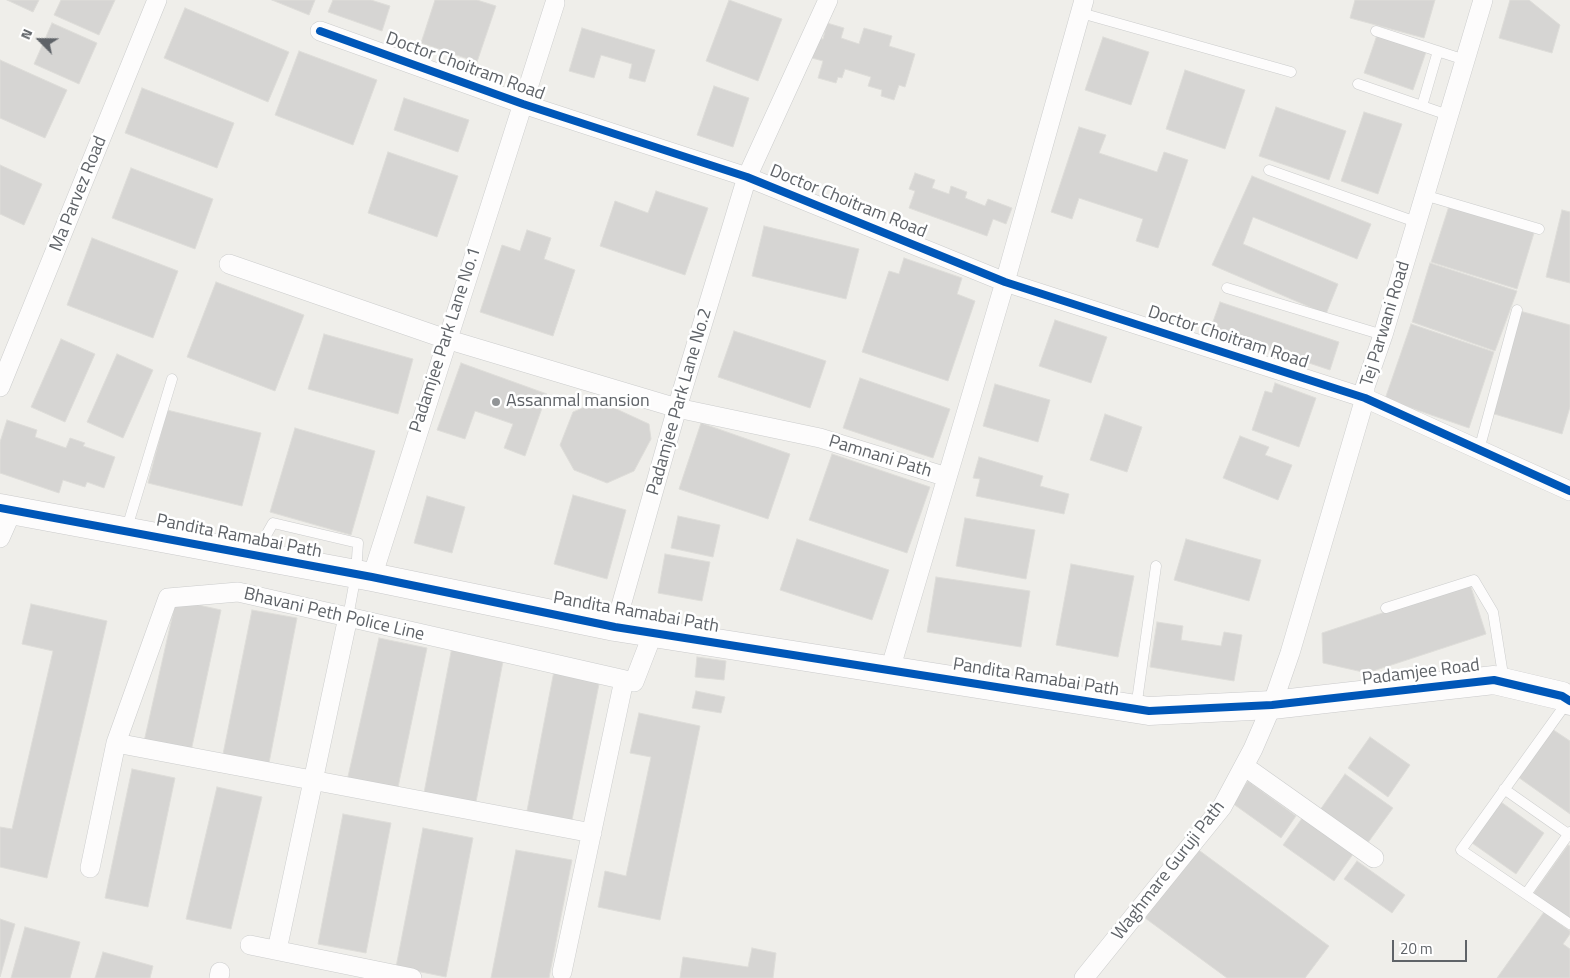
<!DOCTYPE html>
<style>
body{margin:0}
#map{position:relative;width:1570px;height:978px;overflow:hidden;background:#efeeea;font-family:"Titillium Web",sans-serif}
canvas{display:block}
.north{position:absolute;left:15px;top:15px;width:50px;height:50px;-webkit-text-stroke:4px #fff;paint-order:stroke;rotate:293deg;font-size:14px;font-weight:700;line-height:20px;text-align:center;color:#5f6368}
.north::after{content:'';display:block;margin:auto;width:18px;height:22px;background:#5f6368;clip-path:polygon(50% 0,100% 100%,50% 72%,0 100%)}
.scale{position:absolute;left:1392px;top:940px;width:75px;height:22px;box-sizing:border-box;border:2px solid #5f6368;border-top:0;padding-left:6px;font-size:15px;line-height:18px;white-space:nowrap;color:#5f6368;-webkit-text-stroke:4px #fff;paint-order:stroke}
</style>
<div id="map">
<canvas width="1570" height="978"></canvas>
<div class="north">N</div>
<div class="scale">20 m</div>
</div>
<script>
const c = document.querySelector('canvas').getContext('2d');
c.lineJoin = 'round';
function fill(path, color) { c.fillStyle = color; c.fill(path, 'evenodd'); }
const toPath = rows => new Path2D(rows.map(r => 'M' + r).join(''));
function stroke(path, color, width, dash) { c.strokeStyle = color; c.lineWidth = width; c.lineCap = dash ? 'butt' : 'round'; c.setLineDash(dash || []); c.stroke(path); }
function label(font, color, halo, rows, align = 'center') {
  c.font = font + ' "Titillium Web",sans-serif'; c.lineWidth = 5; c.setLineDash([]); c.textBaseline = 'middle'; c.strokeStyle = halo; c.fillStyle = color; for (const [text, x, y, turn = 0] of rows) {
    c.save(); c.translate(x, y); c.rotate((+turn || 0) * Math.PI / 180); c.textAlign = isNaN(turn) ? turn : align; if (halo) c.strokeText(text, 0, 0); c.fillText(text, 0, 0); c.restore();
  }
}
const building = toPath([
 [7,0,39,0,33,12,7,0],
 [61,0,115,0,99,35,54,15,61,0],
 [272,0,315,0,309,15,272,0],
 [333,0,371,0,390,6,382,31,328,12,333,0],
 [435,0,477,0,496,6,477,62,421,43,435,0],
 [729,0,782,19,758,81,706,61,729,0],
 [1355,0,1435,0,1424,38,1350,18,1355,0],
 [1510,0,1529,0,1560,25,1552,53,1499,38,1510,0],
 [185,8,289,52,268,102,164,58,185,8],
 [52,23,97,43,79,84,34,64,52,23],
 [827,23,844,28,841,38,859,44,864,28,892,36,889,46,915,54,905,87,899,85,894,100,881,96,882,90,868,86,871,77,845,69,842,78,838,77,836,83,818,78,823,61,812,58,818,38,823,39,827,23],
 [582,28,655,50,645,82,629,78,632,64,601,55,594,78,569,71,582,28],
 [1377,35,1426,52,1413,90,1364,73,1377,35],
 [1103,37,1149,52,1131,105,1085,90,1103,37],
 [299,51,377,80,353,145,275,115,299,51],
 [0,60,67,90,45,138,0,118,0,60],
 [1185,70,1245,90,1225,149,1166,129,1185,70],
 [714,86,749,98,733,147,697,135,714,86],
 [142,88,234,123,217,168,125,133,142,88],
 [404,98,469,120,458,152,394,130,404,98],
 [1276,107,1346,131,1329,180,1259,156,1276,107],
 [1364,112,1402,124,1378,194,1341,181,1364,112],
 [1079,127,1106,135,1099,153,1157,172,1164,152,1188,160,1158,248,1136,241,1143,219,1079,198,1072,219,1051,212,1079,127],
 [388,152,458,176,437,237,368,213,388,152],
 [0,165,42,184,24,225,0,214,0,165],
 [131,168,213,199,195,249,112,218,131,168],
 [915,173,935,180,932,188,949,194,951,186,967,192,965,198,985,206,988,199,1012,208,1006,224,993,219,987,236,909,208,915,191,909,189,915,173],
 [1252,176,1371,224,1357,259,1253,217,1243,244,1338,284,1326,314,1212,265,1252,176],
 [656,191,708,208,685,275,600,246,615,201,648,213,656,191],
 [1449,206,1534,233,1517,289,1431,262,1449,206],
 [1562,210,1570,212,1570,283,1546,277,1562,210],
 [764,226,859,249,846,299,752,276,764,226],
 [527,230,551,238,544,259,575,270,553,336,480,312,502,245,520,251,527,230],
 [92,238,178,271,153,338,67,305,92,238],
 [904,258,962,278,957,294,975,301,948,381,862,352,889,271,899,274,904,258],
 [1430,263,1517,291,1495,351,1412,322,1430,263],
 [216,282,304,315,275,391,187,357,216,282],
 [1220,302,1339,342,1330,370,1210,330,1220,302],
 [1520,311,1570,325,1570,407,1562,434,1491,413,1520,311],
 [1055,320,1107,337,1091,383,1039,366,1055,320],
 [1411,324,1494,352,1469,428,1385,399,1411,324],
 [734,331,826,361,810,408,718,377,734,331],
 [324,334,413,359,398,414,308,389,324,334],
 [61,339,95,354,65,422,31,407,61,339],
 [117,354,153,370,123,438,87,422,117,354],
 [461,363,547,394,525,456,504,448,513,424,475,411,465,439,437,430,461,363],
 [860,378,950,409,933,458,843,428,860,378],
 [1275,383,1316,398,1299,447,1252,430,1265,391,1272,393,1275,383],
 [995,384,1050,400,1038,442,983,426,995,384],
 [599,401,649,424,651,439,634,471,607,483,574,470,560,445,573,412,599,401],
 [167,410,261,433,242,506,148,483,167,410],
 [1105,414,1142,427,1127,472,1090,460,1105,414],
 [7,420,37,430,35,437,66,448,70,438,85,443,83,446,115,457,104,488,87,482,85,487,63,480,59,493,0,473,0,442,7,420],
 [701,423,790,454,768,519,679,489,701,423],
 [295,428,375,451,351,535,270,512,295,428],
 [1240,436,1269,447,1265,455,1292,465,1278,500,1223,478,1240,436],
 [832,454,930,487,907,553,809,520,832,454],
 [979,457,1043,476,1040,486,1069,494,1064,514,976,496,980,479,973,478,979,457],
 [573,495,626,510,607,579,554,564,573,495],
 [427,496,465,507,452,553,414,543,427,496],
 [678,516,720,525,713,557,671,548,678,516],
 [965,518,1035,530,1026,579,956,566,965,518],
 [797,539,889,570,872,620,780,590,797,539],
 [1186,539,1261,560,1249,601,1174,580,1186,539],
 [665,554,710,562,702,601,658,593,665,554],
 [1071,564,1134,576,1118,657,1056,645,1071,564],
 [936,577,1030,591,1021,647,927,632,936,577],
 [1470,584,1486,634,1367,673,1323,663,1322,633,1470,584],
 [176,600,221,610,190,756,143,746,176,600],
 [31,604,107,621,47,878,0,867,0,827,12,829,53,651,22,644,31,604],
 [252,610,297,618,269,763,223,754,252,610],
 [1157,622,1183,626,1181,640,1221,646,1224,632,1242,635,1234,681,1150,667,1157,622],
 [379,638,427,648,397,792,347,781,379,638],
 [452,647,504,656,475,807,423,798,452,647],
 [697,657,726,661,724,680,695,677,697,657],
 [554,671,600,679,571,825,526,816,554,671],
 [696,691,725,697,721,713,692,708,696,691],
 [639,713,700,726,660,920,598,907,605,871,626,876,651,757,630,753,639,713],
 [1552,729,1570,741,1570,814,1518,777,1552,729],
 [1370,737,1410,765,1388,797,1348,768,1370,737],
 [132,769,175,778,148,907,105,898,132,769],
 [1345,774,1393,808,1367,844,1320,810,1345,774],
 [1248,781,1296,816,1281,838,1232,803,1248,781],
 [217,787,262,797,231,929,186,919,217,787],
 [1501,802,1544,833,1516,874,1472,843,1501,802],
 [343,814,391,823,366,953,318,944,343,814],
 [1305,814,1356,850,1334,881,1283,845,1305,814],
 [423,828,473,838,446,977,396,967,423,828],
 [1568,845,1570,846,1570,920,1533,894,1568,845],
 [1196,848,1329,946,1305,978,1227,978,1145,918,1196,848],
 [516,850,572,860,549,978,491,978,516,850],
 [1357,861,1405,895,1392,913,1344,879,1357,861],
 [1544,912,1570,931,1570,934,1563,944,1570,949,1570,978,1497,978,1544,912],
 [0,919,15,924,0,977,0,919],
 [25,927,80,942,70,978,11,978,25,927],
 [752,948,776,953,773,978,680,978,683,957,748,967,752,948],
 [103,952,153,966,150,978,95,978,103,952]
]);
fill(building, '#d6d5d3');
stroke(building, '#deddd9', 1);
const lane = toPath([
 [1081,13,1291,72],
 [1376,31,1465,60],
 [1358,84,1448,115],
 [1422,106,1438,51],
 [1269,170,1416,222],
 [1424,195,1539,229],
 [1227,288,1383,335],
 [1479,450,1517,310],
 [126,531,172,379],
 [255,555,273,523,358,543,356,574,348,617],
 [1386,608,1474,580,1493,612,1504,681],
 [1568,701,1461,850,1570,924],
 [1136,708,1156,566],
 [1504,789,1568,834],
 [1526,894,1570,832]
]);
const street = toPath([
 [320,31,523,104,747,177,1005,282,1365,398,1570,491],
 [229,264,446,339,677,408,820,438,947,477],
 [0,387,157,0],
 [0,538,12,511],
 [372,577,555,3],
 [615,627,677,408,747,177,828,0],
 [890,670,1005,282,1084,0],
 [116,743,592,833],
 [1244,766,1374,858],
 [90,868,116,743,168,598,238,592,634,682,653,633],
 [250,945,412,978],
 [277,950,348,617],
 [562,972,624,680],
 [219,978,220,972],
 [1084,978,1222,807,1253,749,1272,705,1290,653,1365,398,1365,387,1383,335,1483,0]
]);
const secondary = toPath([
 [0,508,372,577,615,627,1149,711,1272,705,1494,680,1562,696,1570,701]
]);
stroke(lane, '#cbcccc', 11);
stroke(street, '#cbcccc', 20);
stroke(secondary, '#cacacb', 29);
stroke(lane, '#fdfcfc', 10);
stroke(street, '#fdfcfc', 19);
stroke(secondary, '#fdfcfc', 28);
stroke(toPath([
 [320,31,523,104,747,177,1005,282,1365,398,1570,491],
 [0,508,372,577,615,627,1149,711,1272,705,1494,680,1562,696,1570,701]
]), '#0057b8', 8);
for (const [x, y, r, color] of [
 [496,402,5,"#919496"]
]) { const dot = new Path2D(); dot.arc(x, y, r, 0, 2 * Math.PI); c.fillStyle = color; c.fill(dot); stroke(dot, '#fff', 2); }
label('18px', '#5f6368', '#fff', [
 ["Doctor Choitram Road",465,67,20],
 ["Ma Parvez Road",79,194,-68],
 ["Doctor Choitram Road",848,202,22],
 ["Tej Parwani Road",1386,324,-73],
 ["Doctor Choitram Road",1228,338,18],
 ["Padamjee Park Lane No.1",446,340,-72],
 ["Padamjee Park Lane No.2",680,402,-74],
 ["Pamnani Path",880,457,17],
 ["Pandita Ramabai Path",239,537,11],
 ["Pandita Ramabai Path",636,613,10],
 ["Bhavani Peth Police Line",334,615,13],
 ["Padamjee Road",1421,673,-7],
 ["Pandita Ramabai Path",1036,678,9],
 ["Waghmare Guruji Path",1169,871,-52]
]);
label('18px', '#5f6368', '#fff', [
 ["Assanmal mansion",506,402]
], 'left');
</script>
